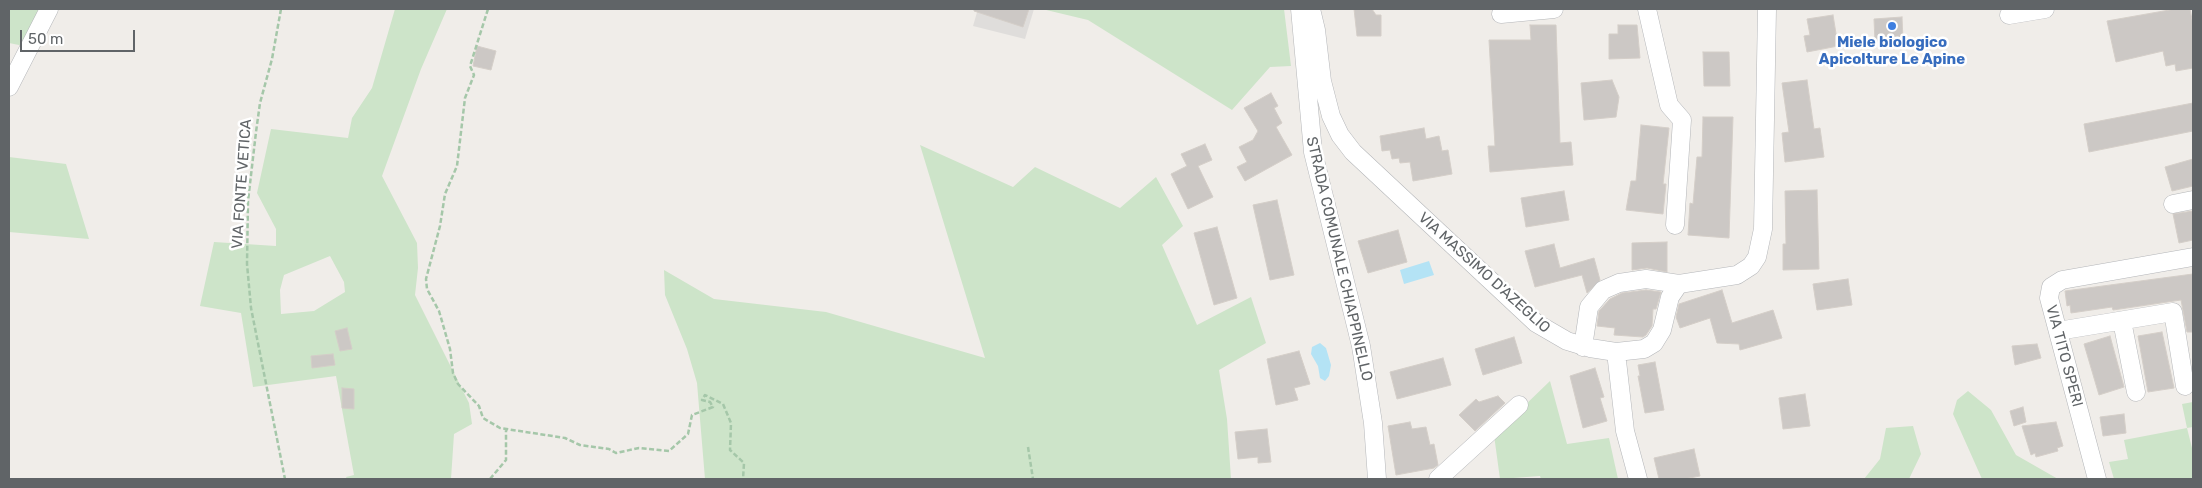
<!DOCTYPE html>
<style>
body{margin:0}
#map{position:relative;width:2202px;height:488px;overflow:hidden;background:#f0ede9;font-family:Rubik,sans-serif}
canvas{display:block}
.frame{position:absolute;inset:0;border:10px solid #606467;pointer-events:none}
.scale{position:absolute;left:20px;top:30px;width:115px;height:22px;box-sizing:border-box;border:2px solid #606467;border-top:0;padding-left:6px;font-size:15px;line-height:18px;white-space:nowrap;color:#606467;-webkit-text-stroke:4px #fff;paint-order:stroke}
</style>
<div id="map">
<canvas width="2202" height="488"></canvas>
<div class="frame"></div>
<div class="scale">50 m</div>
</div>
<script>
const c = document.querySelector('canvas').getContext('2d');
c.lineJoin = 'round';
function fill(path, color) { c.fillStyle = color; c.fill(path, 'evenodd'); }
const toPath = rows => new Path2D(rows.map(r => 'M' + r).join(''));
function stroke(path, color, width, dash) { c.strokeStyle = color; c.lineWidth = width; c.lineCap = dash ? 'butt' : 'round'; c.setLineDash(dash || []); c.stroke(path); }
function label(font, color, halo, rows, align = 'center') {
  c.font = font + ' Rubik,sans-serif'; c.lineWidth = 5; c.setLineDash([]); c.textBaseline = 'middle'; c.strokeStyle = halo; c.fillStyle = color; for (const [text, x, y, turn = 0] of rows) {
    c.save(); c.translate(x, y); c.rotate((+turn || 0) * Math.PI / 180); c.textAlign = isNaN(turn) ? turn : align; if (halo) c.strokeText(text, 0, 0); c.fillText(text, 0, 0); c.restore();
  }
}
fill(toPath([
 [978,9,1034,9,1025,39,973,26]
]), '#dfdddb');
fill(toPath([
 [9,9,42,9,24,46,9,43],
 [395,9,447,9,421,69,382,176,417,243,418,268,415,295,469,403,472,424,454,434,451,479,347,479,346,477,354,475,336,376,253,387,241,313,200,306,214,242,276,246,276,229,257,193,271,129,348,138,352,118,372,88],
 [330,256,344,282,345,292,314,311,281,314,280,290,284,275],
 [1042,9,1284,9,1291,66,1270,67,1232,110,1088,20],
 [920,145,1013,187,1035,167,1120,208,1156,177,1183,226,1162,245,1197,325,1251,297,1266,343,1219,370,1227,419,1231,479,705,479,697,383,687,349,665,295,664,270,714,299,826,312,985,358],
 [9,157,66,164,89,239,9,232],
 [1550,381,1567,444,1609,438,1618,479,1541,479,1540,476,1500,479,1494,435],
 [1968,391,1991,410,2016,455,2058,479,1982,479,1953,414,1957,400],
 [2193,402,2193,427,2187,428,2193,452,2193,479,2114,479,2109,462,2128,459,2124,440,2187,428,2182,404],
 [1913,426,1921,454,1909,479,1864,479,1880,459,1886,428]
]), '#cde4c9');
fill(toPath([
 [1429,261,1434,275,1404,284,1400,270],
 [1320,343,1326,348,1331,365,1329,376,1325,381,1320,378,1318,366,1311,354,1312,347]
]), '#b4e3f5');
const building = toPath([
 [974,9,1029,9,1023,27,974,11,974,9],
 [1354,9,1372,9,1376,15,1381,15,1381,36,1357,36,1354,9],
 [2175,9,2190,9,2193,25,2193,68,2176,71,2175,64,2166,66,2163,51,2116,62,2107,21,2175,9],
 [1833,15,1838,46,1807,52,1804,36,1810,35,1807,19,1833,15],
 [1902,17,1903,40,1875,42,1874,19,1902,17],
 [1530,25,1556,25,1560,143,1571,142,1573,165,1490,172,1488,146,1495,146,1489,40,1531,40,1530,25],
 [1618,25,1637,25,1640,58,1609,59,1609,34,1618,34,1618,25],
 [477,46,496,51,491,70,473,66,477,46],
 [1703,52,1729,52,1730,86,1704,86,1703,52],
 [1612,80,1619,97,1616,117,1584,120,1581,83,1612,80],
 [1807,80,1814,129,1820,128,1824,157,1785,162,1782,133,1789,132,1782,83,1807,80],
 [1271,93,1278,106,1274,108,1282,123,1276,127,1292,155,1245,181,1237,167,1247,162,1239,147,1253,140,1258,131,1244,108,1271,93],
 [2193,103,2193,131,2089,152,2084,124,2193,103],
 [1703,117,1733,117,1729,238,1688,235,1690,203,1693,204,1697,157,1702,157,1703,117],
 [1641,125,1669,128,1663,184,1666,184,1663,214,1626,210,1631,181,1636,181,1641,125],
 [1424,128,1426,139,1439,136,1442,151,1448,150,1452,174,1413,181,1410,162,1400,163,1399,158,1392,159,1390,150,1382,151,1380,136,1424,128],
 [1205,144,1212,160,1198,166,1213,197,1188,209,1171,174,1187,166,1181,154,1205,144],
 [2193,159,2193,186,2172,191,2165,167,2193,159],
 [1817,190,1819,269,1783,270,1783,244,1786,244,1785,191,1817,190],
 [1564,191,1569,220,1526,227,1521,198,1564,191],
 [1277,200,1294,275,1270,280,1253,205,1277,200],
 [2193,211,2193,240,2179,243,2173,214,2193,211],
 [1217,227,1237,298,1214,305,1194,233,1217,227],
 [1398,230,1407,262,1368,273,1358,241,1398,230],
 [1667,242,1667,272,1647,268,1632,270,1632,243,1667,242],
 [1554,244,1560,268,1594,258,1600,280,1587,293,1582,275,1535,287,1525,251,1554,244],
 [2193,274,2193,332,2187,332,2181,300,2113,310,2112,307,2071,313,2070,305,2067,306,2065,291,2193,274],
 [1848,279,1852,305,1817,310,1813,284,1848,279],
 [1646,290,1661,292,1656,309,1653,309,1652,326,1646,335,1643,337,1614,335,1615,328,1597,326,1599,311,1610,299,1622,293,1646,290],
 [1722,290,1732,323,1773,310,1782,338,1740,350,1739,344,1717,343,1710,318,1680,328,1676,317,1679,304,1722,290],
 [347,328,352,349,340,351,335,331,347,328],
 [2162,332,2174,388,2148,392,2138,336,2162,332],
 [2110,336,2124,387,2099,395,2084,344,2110,336],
 [1514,337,1522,363,1483,375,1475,349,1514,337],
 [2037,344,2041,358,2015,365,2012,346,2037,344],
 [1299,351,1310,384,1294,388,1298,400,1276,405,1267,359,1299,351],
 [333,354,335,365,312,368,311,356,333,354],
 [1443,358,1451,385,1397,399,1390,372,1443,358],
 [1655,362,1664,410,1645,413,1638,376,1640,376,1638,365,1655,362],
 [1595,368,1604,397,1600,398,1607,421,1583,428,1570,376,1595,368],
 [342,388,354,389,354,409,342,408,342,388],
 [1805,394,1810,426,1783,429,1779,398,1805,394],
 [1498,396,1505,403,1475,431,1459,415,1476,399,1479,402,1498,396],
 [2023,407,2026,422,2014,426,2010,411,2023,407],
 [2124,414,2126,433,2103,436,2100,417,2124,414],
 [1410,422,1412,429,1426,427,1430,445,1434,444,1438,465,1434,468,1396,475,1388,426,1410,422],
 [2056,422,2063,446,2057,448,2058,451,2036,457,2035,453,2031,455,2022,426,2056,422],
 [1267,429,1271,462,1258,463,1258,457,1238,459,1235,432,1267,429],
 [1694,449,1700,476,1684,479,1659,479,1654,458,1694,449]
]);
fill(building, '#ccc8c5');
stroke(building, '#d4cec8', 1);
const minor = toPath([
 [1300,9,1313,152,1361,346,1373,423,1377,479],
 [1311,9,1316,30,1322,81,1331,116,1340,135,1353,152,1536,323,1567,341,1590,348,1616,352,1644,349,1654,343,1662,330,1670,297,1679,284,1737,275,1751,266,1757,257,1763,229,1767,9],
 [1647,9,1669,105,1682,120,1675,225],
 [1501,14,1554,9],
 [2009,15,2045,9],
 [9,87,49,9],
 [2173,204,2193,200],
 [2122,321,2136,392],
 [2058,331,2173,312,2185,386],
 [1583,347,1589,307,1603,290,1619,283,1646,279,1679,284],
 [1616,352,1625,431,1638,479],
 [1438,479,1519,405],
 [2097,479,2049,298,2051,287,2062,280,2193,257]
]);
stroke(minor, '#b4b6b9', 19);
stroke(toPath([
 [281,9,272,59,260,103,256,132,248,201,247,264,251,308,285,479],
 [488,9,470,66,474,75,465,98,457,166,445,194,440,226,426,279,427,289,439,311,450,349,453,373,458,384,479,406,483,418,500,428,565,438,580,445,609,449,616,453,639,448,669,451,688,434,692,415,713,407,710,402,702,400,705,395,723,404,731,423,730,450,744,463,743,479],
 [1028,447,1033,479],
 [490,479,506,460,506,428]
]), '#a5c7a9', 2.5, [5, 2.5]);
stroke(minor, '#fff', 18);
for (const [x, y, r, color] of [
 [1892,26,5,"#3f7fe0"]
]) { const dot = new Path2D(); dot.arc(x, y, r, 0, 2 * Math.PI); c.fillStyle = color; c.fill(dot); stroke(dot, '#fff', 2); }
label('bold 15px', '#366cbe', '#fff', [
 ["Miele biologico",1892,43],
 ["Apicolture Le Apine",1892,60]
]);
label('15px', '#606467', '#fff', [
 ["VIA FONTE VETICA",242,184,-86],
 ["STRADA COMUNALE CHIAPPINELLO",1339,259,77],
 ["VIA MASSIMO D'AZEGLIO",1484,273,42],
 ["VIA TITO SPERI",2064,356,75]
]);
</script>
